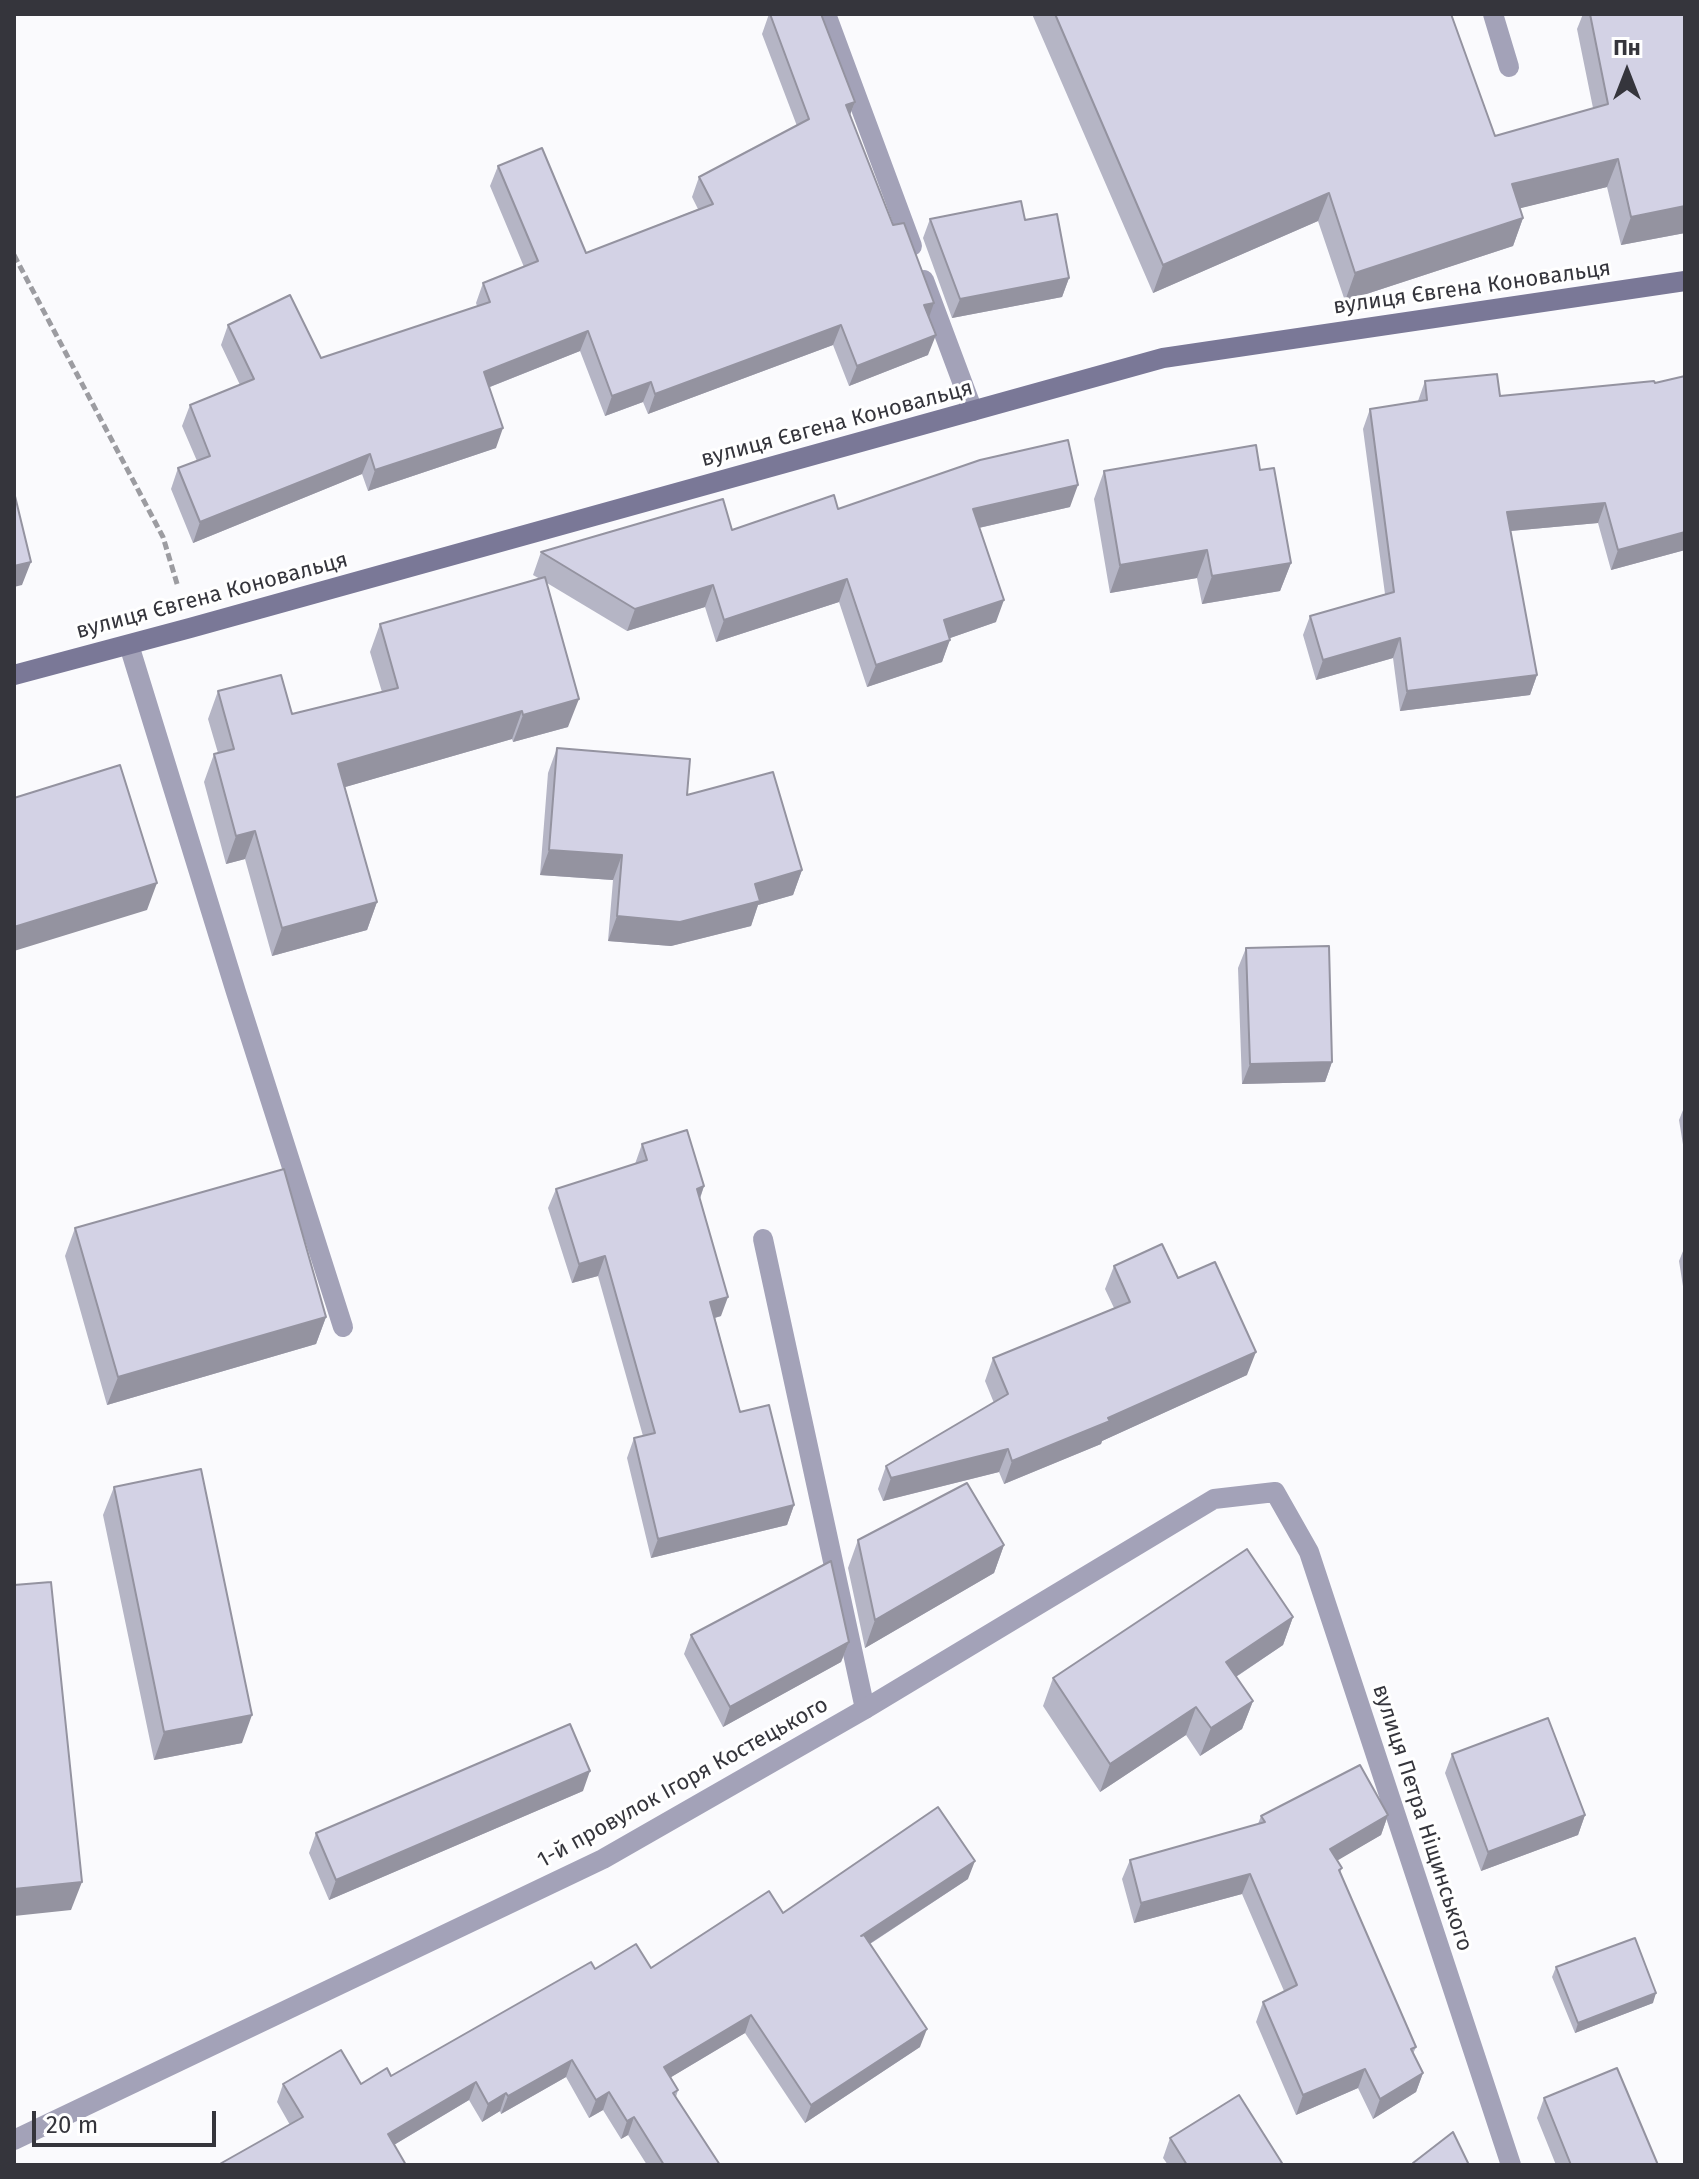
<!DOCTYPE html>
<meta charset="utf-8">
<style>
body{margin:0}
#map{position:relative;width:1699px;height:2179px;overflow:hidden;background:#fafafd;font-family:"Fira Sans",sans-serif}
canvas{display:block}
.frame{position:absolute;inset:0;border:16px solid #35353c;pointer-events:none}
.north{position:absolute;left:1587px;top:32px;width:80px;height:80px;-webkit-text-stroke:6px #fff;paint-order:stroke;rotate:0deg;font-size:22px;font-weight:700;line-height:32px;text-align:center;color:#35353c}
.north::after{content:'';display:block;margin:auto;width:28px;height:36px;background:#35353c;clip-path:polygon(50% 0,100% 100%,50% 72%,0 100%)}
.scale{position:absolute;left:32px;top:2111px;width:184px;height:36px;box-sizing:border-box;border:4px solid #35353c;border-top:0;padding-left:10px;font-size:24px;line-height:28px;white-space:nowrap;color:#35353c;-webkit-text-stroke:6px #fff;paint-order:stroke}
</style>
<div id="map">
<canvas width="1699" height="2179"></canvas>
<div class="frame"></div>
<div class="north">Пн</div>
<div class="scale">20 m</div>
</div>
<script>
const c = document.querySelector('canvas').getContext('2d');
c.lineJoin = 'round';
const toPath = rows => new Path2D(rows.map(r => 'M' + r).join(''));
function stroke(path, color, width, dash) { c.strokeStyle = color; c.lineWidth = width; c.lineCap = dash ? 'butt' : 'round'; c.setLineDash(dash || []); c.stroke(path); }
function fill(path, color) { c.fillStyle = color; c.fill(path, 'evenodd'); }
function label(font, color, halo, rows, align = 'center') {
  c.font = font + ' "Fira Sans",sans-serif'; c.lineWidth = 6; c.setLineDash([]); c.textBaseline = 'middle'; c.strokeStyle = halo; c.fillStyle = color; for (const [text, x, y, turn = 0] of rows) {
    c.save(); c.translate(x, y); c.rotate((+turn || 0) * Math.PI / 180); c.textAlign = isNaN(turn) ? turn : align; if (halo) c.strokeText(text, 0, 0); c.fillText(text, 0, 0); c.restore();
  }
}
stroke(toPath([
 [14,255,163,537,178,587]
]), '#9c9ca1', 5, [8, 4]);
stroke(toPath([
 [826,14,912,246],
 [1493,14,1509,67],
 [924,280,973,411],
 [129,645,236,992,343,1327],
 [763,1239,865,1709]
]), '#a3a2b8', 20);
stroke(toPath([
 [14,2140,603,1859,865,1709,1214,1499,1275,1492,1309,1552,1511,2165]
]), '#a3a2b8', 20);
stroke(toPath([
 [14,675,190,628,1163,358,1685,281]
]), '#7a7897', 20);
fill(toPath([
 [769,14,855,102,850,115,929,317,928,355,849,386,833,345,648,414,643,402,605,416,580,351,490,387,496,448,368,491,362,474,193,543,171,489,178,468,197,461,182,426,190,405,240,385,221,345,228,325,321,358,477,306,476,303,483,283,524,267,490,186,498,166,586,253,698,209,692,197,699,177,797,126,762,34],
 [1032,14,1451,14,1495,136,1593,108,1577,29,1583,14,1685,14,1685,233,1621,245,1607,187,1520,208,1523,218,1513,246,1345,301,1318,221,1153,293],
 [930,219,1025,220,1069,278,1062,297,952,318,923,238],
 [1685,376,1685,550,1611,570,1598,523,1510,531,1537,675,1530,695,1400,711,1393,658,1316,680,1303,635,1310,616,1385,594,1363,429,1370,409,1418,401,1425,381,1500,396,1655,383],
 [1260,470,1291,563,1280,591,1202,604,1197,578,1110,593,1094,499,1104,471],
 [1070,507,979,528,996,622,950,638,942,662,867,687,839,602,716,642,705,607,627,631,547,583,568,727,513,742,512,739,345,787,377,902,367,930,272,956,245,859,226,864,204,782,214,754,218,753,208,719,218,691,292,714,382,692,370,652,380,624,540,579,533,575,541,552,732,530,838,509],
 [557,748,687,795,802,870,793,895,758,905,751,926,671,946,608,941,613,880,540,875,548,773],
 [1246,948,1332,1062,1325,1082,1242,1084,1238,968],
 [1685,1105,1685,1157,1679,1120],
 [642,1144,704,1186,700,1199,721,1316,715,1318,740,1412,794,1505,787,1525,651,1558,627,1458,634,1438,643,1436,598,1276,572,1283,548,1208,556,1189,635,1164],
 [75,1228,326,1317,316,1344,107,1405,65,1256],
 [1685,1246,1685,1299,1679,1261],
 [1114,1266,1178,1278,1247,1375,1102,1441,1101,1444,1004,1484,999,1472,883,1501,878,1489,886,1466,994,1403,985,1381,993,1358,1114,1308,1105,1289],
 [114,1487,242,1743,154,1760,103,1515],
 [858,1540,1004,1545,994,1573,865,1648,848,1568],
 [1293,1617,1283,1645,1236,1677,1253,1701,1242,1729,1200,1756,1186,1735,1100,1792,1043,1706,1053,1678],
 [691,1635,849,1642,841,1662,723,1727,684,1654],
 [1452,1754,1585,1815,1578,1835,1481,1871,1445,1773],
 [583,1791,329,1900,309,1853,316,1833],
 [1388,1815,1381,1835,1337,1860,1342,1868,1340,1873,1416,2047,1413,2054,1423,2073,1416,2092,1373,2119,1358,2088,1296,2115,1256,2022,1263,2002,1284,1991,1242,1894,1134,1923,1122,1879,1130,1860,1258,1824,1261,1816],
 [968,1879,870,1944,920,2047,805,2123,745,2033,671,2077,678,2090,676,2097,720,2165,647,2165,628,2135,621,2139,603,2110,589,2118,566,2077,501,2114,500,2111,482,2122,469,2100,394,2145,290,2125,277,2102,283,2084,361,2084,391,2076,595,1969,651,1968,783,1913],
 [1556,1967,1653,2003,1575,2033,1552,1977],
 [1544,2098,1658,2165,1556,2165,1537,2118],
 [1170,2138,1282,2163,1281,2165,1168,2165,1163,2158]
]), '#b5b5c5');
fill(toPath([
 [855,102,847,122,846,105],
 [1618,159,1607,187,1501,213,1512,184],
 [1329,193,1318,221,1153,293,1163,265],
 [1685,206,1685,233,1621,245,1631,217],
 [1523,218,1513,246,1345,301,1355,273],
 [1069,278,1062,297,952,318,960,299],
 [934,303,927,323,924,305],
 [841,325,833,345,648,414,655,394],
 [588,331,580,351,477,392,484,372],
 [936,335,928,355,849,386,857,366],
 [651,382,643,402,605,416,612,396],
 [503,428,496,448,368,491,375,470],
 [370,454,362,474,193,543,200,522],
 [1078,485,1070,507,965,531,973,509],
 [1605,503,1598,523,1499,532,1507,512],
 [1685,532,1685,550,1611,570,1618,550],
 [1207,550,1197,578,1110,593,1120,565],
 [31,562,22,585,14,587,14,566],
 [1291,563,1280,591,1202,604,1212,576],
 [847,579,839,602,716,642,724,620],
 [713,585,705,607,627,631,635,609],
 [1004,600,996,622,936,643,944,620],
 [1400,638,1393,658,1316,680,1323,660],
 [950,640,942,662,867,687,876,665],
 [1537,675,1530,695,1400,711,1407,691],
 [579,699,568,727,513,742,523,715],
 [522,711,512,739,328,792,338,764],
 [255,831,245,859,226,864,236,836],
 [549,850,622,855,613,880,540,875],
 [802,870,793,895,758,905,751,926,671,946,608,941,617,916,755,884],
 [157,883,147,910,14,951,14,927],
 [377,902,367,930,272,956,282,928],
 [1332,1062,1325,1082,1242,1084,1250,1064],
 [704,1186,697,1206,697,1189],
 [605,1256,598,1276,572,1283,579,1264],
 [728,1297,721,1316,703,1321,710,1302],
 [326,1317,316,1344,107,1405,118,1377],
 [1256,1352,1247,1375,1102,1441,1101,1444,1004,1484,1012,1461],
 [1008,1449,999,1472,883,1501,891,1478],
 [794,1505,787,1525,651,1558,658,1539],
 [1004,1545,994,1573,865,1648,875,1620],
 [1293,1617,1283,1645,1216,1690,1226,1662],
 [849,1642,841,1662,723,1727,730,1707],
 [1253,1701,1242,1729,1200,1756,1211,1728],
 [1196,1707,1186,1735,1100,1792,1110,1764],
 [252,1715,242,1743,154,1760,164,1732],
 [590,1771,583,1791,329,1900,336,1880],
 [1388,1815,1381,1835,1323,1869,1330,1849],
 [1585,1815,1578,1835,1481,1871,1488,1852],
 [975,1861,968,1879,854,1954,861,1936],
 [1250,1874,1242,1894,1134,1923,1141,1903],
 [82,1882,71,1910,14,1916,14,1889],
 [1656,1993,1653,2003,1575,2033,1578,2023],
 [751,2015,745,2033,658,2085,664,2067],
 [927,2029,920,2047,805,2123,811,2105],
 [572,2060,566,2077,501,2114,508,2096],
 [1365,2069,1358,2088,1296,2115,1303,2095],
 [1423,2073,1416,2092,1373,2119,1380,2099],
 [476,2082,469,2100,382,2152,388,2134],
 [609,2092,603,2110,589,2118,596,2100],
 [506,2093,500,2111,482,2122,488,2104],
 [634,2117,628,2135,621,2139,627,2121]
]), '#9493a0');
const building = toPath([
 [770,14,821,14,855,102,846,105,893,225,904,223,934,303,924,305,936,335,857,366,841,325,655,394,651,382,612,396,588,331,484,372,503,428,375,470,370,454,200,522,178,468,210,456,190,405,254,379,228,325,290,295,321,358,490,302,483,283,538,261,498,166,542,148,586,253,713,204,699,177,809,119,770,14],
 [1055,14,1451,14,1495,136,1608,104,1590,14,1685,14,1685,206,1631,217,1618,159,1512,184,1523,218,1355,273,1329,193,1163,265,1055,14],
 [1021,201,1025,220,1057,214,1069,278,960,299,930,219,1021,201],
 [1497,374,1500,396,1654,381,1655,383,1685,376,1685,532,1618,550,1605,503,1507,512,1537,675,1407,691,1400,638,1323,660,1310,616,1394,592,1370,409,1427,400,1425,381,1497,374],
 [1068,440,1078,485,973,509,1004,600,944,620,950,640,876,665,847,579,724,620,713,585,635,609,541,552,723,499,732,530,834,495,838,509,980,460,1068,440],
 [1256,445,1260,470,1274,468,1291,563,1212,576,1207,550,1120,565,1104,471,1256,445],
 [14,492,31,562,14,566,14,492],
 [545,577,579,699,523,715,522,711,338,764,377,902,282,928,255,831,236,836,214,754,234,749,218,691,281,675,292,714,398,688,380,624,545,577],
 [557,748,690,759,687,795,773,772,802,870,755,884,760,901,680,922,617,916,622,855,549,850,557,748],
 [120,765,157,883,14,927,14,798,120,765],
 [1329,946,1332,1062,1250,1064,1246,948,1329,946],
 [687,1130,704,1186,697,1189,728,1297,710,1302,740,1412,769,1405,794,1505,658,1539,634,1438,655,1433,605,1256,579,1264,556,1189,647,1160,642,1144,687,1130],
 [284,1169,326,1317,118,1377,75,1228,284,1169],
 [1162,1244,1178,1278,1215,1262,1256,1352,1108,1418,1110,1421,1012,1461,1008,1449,891,1478,886,1466,1008,1394,993,1358,1130,1302,1114,1266,1162,1244],
 [201,1469,252,1715,164,1732,114,1487,201,1469],
 [967,1483,1004,1545,875,1620,858,1540,967,1483],
 [1247,1549,1293,1617,1226,1662,1253,1701,1211,1728,1196,1707,1110,1764,1053,1678,1247,1549],
 [831,1561,849,1642,730,1707,691,1635,831,1561],
 [51,1582,82,1882,14,1889,14,1585,51,1582],
 [1548,1718,1585,1815,1488,1852,1452,1754,1548,1718],
 [570,1724,590,1771,336,1880,316,1833,570,1724],
 [1360,1765,1388,1815,1330,1849,1342,1868,1339,1870,1416,2047,1411,2049,1423,2073,1380,2099,1365,2069,1303,2095,1263,2002,1297,1985,1250,1874,1141,1903,1130,1860,1265,1822,1261,1816,1360,1765],
 [938,1807,975,1861,861,1936,864,1935,927,2029,811,2105,751,2015,664,2067,678,2090,673,2093,720,2165,664,2165,634,2117,627,2121,609,2092,596,2100,572,2060,508,2096,506,2093,488,2104,476,2082,388,2134,406,2165,218,2165,303,2117,283,2084,341,2050,361,2084,387,2068,391,2076,591,1962,595,1969,636,1944,651,1968,769,1891,783,1913,938,1807],
 [1635,1938,1656,1993,1578,2023,1556,1967,1635,1938],
 [1617,2068,1658,2165,1571,2165,1544,2098,1617,2068],
 [1239,2095,1282,2163,1278,2165,1187,2165,1170,2138,1239,2095],
 [1453,2132,1469,2165,1414,2165,1413,2163,1453,2132]
]);
fill(building, '#d3d2e5');
stroke(building, '#9493a0', 2);
label('22px', '#35353c', '#fff', [
 ["вулиця Євгена Коновальця",1472,288,-8],
 ["вулиця Євгена Коновальця",837,424,-15],
 ["вулиця Євгена Коновальця",212,596,-15],
 ["1-й провулок Ігоря Костецького",683,1783,-29],
 ["вулиця Петра Ніщинського",1422,1818,72]
]);
</script>
